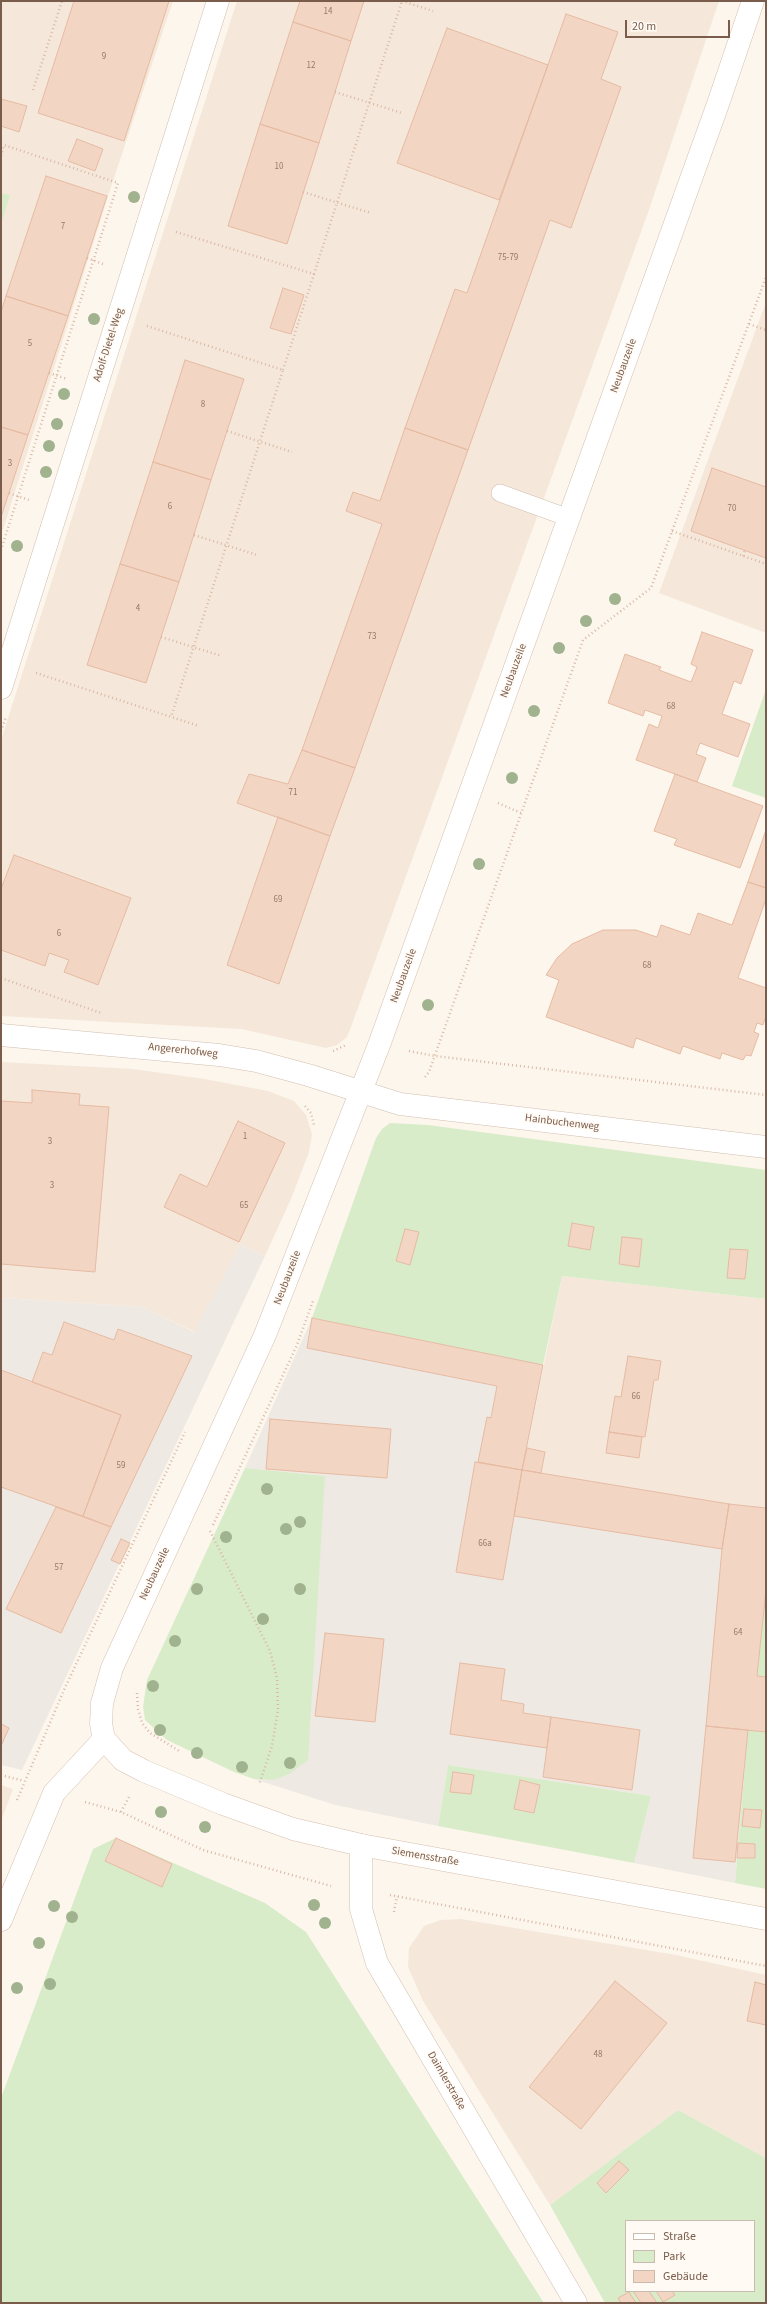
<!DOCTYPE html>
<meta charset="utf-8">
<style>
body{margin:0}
#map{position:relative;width:767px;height:2304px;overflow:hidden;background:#fdf6ec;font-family:"Source Sans 3",sans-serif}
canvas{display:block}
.frame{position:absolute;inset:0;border:2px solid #7a5c4d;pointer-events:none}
.legend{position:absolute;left:625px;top:2220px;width:130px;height:72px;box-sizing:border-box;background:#fffaf3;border:1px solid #cabbb1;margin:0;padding:5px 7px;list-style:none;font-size:12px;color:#7a5c4d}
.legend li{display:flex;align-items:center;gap:8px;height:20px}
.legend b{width:20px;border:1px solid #cabbb1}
.scale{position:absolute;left:625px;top:20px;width:105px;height:18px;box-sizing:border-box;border:2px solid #7a5c4d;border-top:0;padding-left:5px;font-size:12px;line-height:14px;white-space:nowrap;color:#7a5c4d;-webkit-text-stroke:3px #fffaf3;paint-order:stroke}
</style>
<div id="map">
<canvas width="767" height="2304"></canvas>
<div class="frame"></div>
<ul class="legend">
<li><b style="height:5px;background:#fff"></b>Straße</li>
<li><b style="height:11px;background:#d8ecc9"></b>Park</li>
<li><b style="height:11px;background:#f3d5c3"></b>Gebäude</li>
</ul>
<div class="scale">20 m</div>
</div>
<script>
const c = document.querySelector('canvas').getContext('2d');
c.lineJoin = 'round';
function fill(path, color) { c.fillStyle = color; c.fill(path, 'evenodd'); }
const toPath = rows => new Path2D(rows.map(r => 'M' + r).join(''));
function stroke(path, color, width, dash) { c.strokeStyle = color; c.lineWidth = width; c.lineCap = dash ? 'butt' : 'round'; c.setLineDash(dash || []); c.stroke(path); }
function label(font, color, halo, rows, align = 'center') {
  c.font = font + ' "Source Sans 3",sans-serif'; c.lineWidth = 3; c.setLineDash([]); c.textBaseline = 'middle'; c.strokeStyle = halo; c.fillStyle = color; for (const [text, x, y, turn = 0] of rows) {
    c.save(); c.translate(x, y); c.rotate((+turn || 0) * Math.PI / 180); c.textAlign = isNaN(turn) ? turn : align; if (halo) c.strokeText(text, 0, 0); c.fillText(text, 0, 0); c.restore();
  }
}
fill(toPath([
 [1,1,173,1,111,187,1,536],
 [237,1,719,1,649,210,351,1027,347,1037,337,1045,326,1048,241,1029,1,1016,1,740],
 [766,302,766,633,659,593],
 [1,1062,133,1069,205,1079,268,1091,294,1101,306,1115,312,1134,309,1152,291,1199,265,1256,240,1245,195,1332,143,1307,1,1298],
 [562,1276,766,1299,766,1508,729,1504,541,1473,527,1448],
 [1,1785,13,1789,1,1821],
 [461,1919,676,1955,766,1975,766,2158,678,2110,550,2205,423,2001,408,1967,409,1948,424,1926,441,1920]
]), '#f5e8da');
fill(toPath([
 [240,1245,265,1256,22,1770,1,1765,1,1298,143,1307,194,1332],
 [312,1318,543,1365,527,1448,545,1452,541,1473,729,1504,766,1508,766,1590,757,1676,748,1730,735,1883,634,1863,651,1796,448,1765,438,1826,335,1805,254,1779,274,1780,325,1476,245,1468]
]), '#efe9e4');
fill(toPath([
 [1,193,10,195,1,224],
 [766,689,766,798,732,786],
 [390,1123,428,1125,766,1170,766,1299,562,1276,543,1365,312,1318,376,1138,382,1129],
 [245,1468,325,1476,308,1760,289,1774,274,1780,254,1779,234,1772,167,1740,145,1720,143,1707,147,1680],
 [766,1590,766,1677,757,1676],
 [748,1730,766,1732,766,1889,735,1883],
 [448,1765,651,1796,634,1863,438,1826],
 [116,1838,265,1903,306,1932,544,2303,1,2303,1,2098,93,1849],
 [678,2110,766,2158,766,2303,605,2303,550,2205],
 [626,2221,754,2221,754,2291,626,2291]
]), '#d8ecc9');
const building = toPath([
 [74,1,169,1,124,141,38,113,74,1],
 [300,1,364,1,351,41,293,22,300,1],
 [566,14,618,32,601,79,621,87,571,228,550,220,468,450,405,428,455,289,467,293,566,14],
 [293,22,351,41,319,143,260,124,293,22],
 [447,28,548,65,499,200,397,163,447,28],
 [1,99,27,106,19,132,1,126,1,99],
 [260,124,319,143,287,244,228,226,260,124],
 [77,139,103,149,95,171,68,161,77,139],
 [46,176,107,196,68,316,6,296,46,176],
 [283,288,304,295,291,334,270,328,283,288],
 [6,296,68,316,28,435,1,427,1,312,6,296],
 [185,360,244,379,211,480,153,462,185,360],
 [1,427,28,435,1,517,1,427],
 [405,428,468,450,355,768,302,750,382,524,346,511,353,492,380,501,405,428],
 [153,462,211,480,179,582,120,564,153,462],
 [712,468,766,487,766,558,691,531,712,468],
 [120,564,179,582,146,683,87,665,120,564],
 [702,632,753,650,741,684,734,681,722,714,750,724,738,757,700,743,696,754,706,758,697,782,636,760,649,724,658,728,662,716,645,710,643,716,608,703,625,654,661,667,659,670,691,682,697,667,691,664,702,632],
 [302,750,355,768,330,836,237,803,249,774,288,784,302,750],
 [675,774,763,806,740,868,674,845,677,839,654,831,675,774],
 [278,817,330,836,279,984,227,965,278,817],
 [766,830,766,888,748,882,766,830],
 [14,855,131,898,98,985,64,972,69,960,49,953,45,966,1,950,1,889,14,855],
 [748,882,766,888,766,899,738,978,766,988,766,1016,763,1025,757,1023,754,1032,759,1034,751,1056,746,1055,743,1060,722,1053,720,1059,683,1046,680,1054,636,1038,633,1048,546,1017,559,980,546,975,557,958,572,944,603,930,636,930,657,937,661,925,690,935,698,913,732,925,748,882],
 [32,1090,80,1094,79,1105,109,1107,95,1272,1,1264,1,1101,32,1103,32,1090],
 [238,1121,285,1143,239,1242,164,1207,180,1174,207,1187,238,1121],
 [572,1223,594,1227,590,1250,568,1246,572,1223],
 [405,1229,419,1232,410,1265,396,1261,405,1229],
 [622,1237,642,1239,639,1267,619,1264,622,1237],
 [730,1249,748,1250,745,1279,727,1278,730,1249],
 [312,1318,543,1365,522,1470,478,1462,487,1417,491,1418,497,1386,307,1348,312,1318],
 [64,1322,114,1340,118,1329,192,1356,111,1527,83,1516,121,1415,32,1382,43,1352,52,1355,64,1322],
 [628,1356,661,1361,658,1380,654,1380,645,1437,609,1432,615,1396,621,1397,628,1356],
 [1,1370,121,1415,83,1516,1,1487,1,1370],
 [270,1419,391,1429,387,1478,266,1469,270,1419],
 [609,1432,642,1437,639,1458,606,1453,609,1432],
 [527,1448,545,1452,541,1473,522,1470,527,1448],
 [475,1462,522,1470,503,1580,456,1572,475,1462],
 [522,1470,729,1504,722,1549,514,1516,522,1470],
 [729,1504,766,1508,766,1590,757,1676,766,1677,766,1732,706,1726,722,1549,729,1504],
 [56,1507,111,1527,61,1633,6,1609,56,1507],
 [121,1539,130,1543,120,1564,111,1560,121,1539],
 [325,1633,384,1639,375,1722,315,1716,325,1633],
 [460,1663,505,1669,501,1700,524,1704,523,1713,551,1717,547,1748,450,1734,460,1663],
 [551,1717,640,1730,632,1790,543,1777,551,1717],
 [1,1724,9,1728,1,1746,1,1724],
 [706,1726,748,1730,735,1862,693,1858,706,1726],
 [453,1772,474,1775,471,1794,450,1792,453,1772],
 [520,1780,540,1785,534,1813,514,1809,520,1780],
 [744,1809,762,1810,760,1828,742,1826,744,1809],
 [116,1838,172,1864,162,1887,105,1861,116,1838],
 [738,1843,755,1844,755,1858,737,1858,738,1843],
 [615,1981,667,2023,581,2129,529,2087,615,1981],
 [755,1982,766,1985,766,2025,747,2021,755,1982],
 [619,2161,629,2170,606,2193,597,2183,619,2161],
 [633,2291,649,2291,657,2303,641,2303,633,2291],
 [656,2291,672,2291,675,2295,663,2302,656,2291],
 [629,2292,636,2303,621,2303,618,2298,629,2292]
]);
fill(building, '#f3d5c3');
stroke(building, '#e6bba3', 1);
const lane = toPath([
 [500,493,569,518]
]);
const street = toPath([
 [1,688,218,1],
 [1,1035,219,1055,256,1061,308,1075,400,1104,766,1147],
 [361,1845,361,1909,377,1963,576,2303]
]);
const secondary = toPath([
 [753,1,718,104,379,1045,265,1335,112,1668,102,1703,101,1724,104,1739,123,1760,144,1771,223,1804,293,1829,361,1845,766,1919],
 [1,1920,54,1793,104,1739]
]);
stroke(lane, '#d1beb0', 18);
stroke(street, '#d1beb0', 23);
stroke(secondary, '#d6c0b0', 23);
stroke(toPath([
 [402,1,433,11],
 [33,90,62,1],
 [335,92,402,113],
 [1,144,118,183,1,550],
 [1,156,4,145],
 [303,192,371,213],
 [176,232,314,274,402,1],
 [87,258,103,264],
 [749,324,766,330],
 [147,326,283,370,171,717],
 [283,370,314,274],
 [49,373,67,379],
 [227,431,292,452],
 [9,493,29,500],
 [672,531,766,564],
 [194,535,257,555],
 [743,556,745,550],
 [161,637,222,656],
 [36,673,199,726],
 [1,731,6,717],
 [498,803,521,813],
 [1,978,101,1013],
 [333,1051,346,1045],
 [409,1051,435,1056,766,1095],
 [425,1077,429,1072,583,640,651,588,766,277],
 [305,1106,311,1113,314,1125],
 [213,1525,297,1345,313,1301],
 [210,1531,270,1651,277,1678,278,1710,272,1746,259,1785],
 [137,1693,138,1709,142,1723,150,1733,181,1752],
 [1,1775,24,1781],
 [17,1800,64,1690,185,1432],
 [85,1802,121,1812,203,1850,331,1886],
 [121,1812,129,1797],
 [390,1895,766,1966],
 [394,1912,397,1896]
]), '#d9b8a5', 2.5, [1, 3]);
stroke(lane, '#fff', 17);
stroke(street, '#fff', 22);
stroke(secondary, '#fff', 22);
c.fillStyle = '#a0b28e';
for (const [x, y] of [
 [134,197],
 [94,319],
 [64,394],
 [57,424],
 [49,446],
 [46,472],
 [17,546],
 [615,599],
 [586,621],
 [559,648],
 [534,711],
 [512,778],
 [479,864],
 [428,1005],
 [267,1489],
 [300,1522],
 [286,1529],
 [226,1537],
 [197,1589],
 [300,1589],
 [263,1619],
 [175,1641],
 [153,1686],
 [160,1730],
 [197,1753],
 [290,1763],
 [242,1767],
 [161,1812],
 [205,1827],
 [314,1905],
 [54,1906],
 [72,1917],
 [325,1923],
 [39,1943],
 [50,1984],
 [17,1988]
]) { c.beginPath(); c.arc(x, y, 6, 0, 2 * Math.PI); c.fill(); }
label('9px', '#987a6a', null, [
 ["14",328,12],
 ["9",104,57],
 ["12",311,66],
 ["10",279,167],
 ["7",63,227],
 ["75-79",508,258],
 ["5",30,344],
 ["8",203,405],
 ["3",10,464],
 ["6",170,507],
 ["70",732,509],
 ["4",138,609],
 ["73",372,637],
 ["68",671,707],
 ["71",293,793],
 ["69",278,900],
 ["6",59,934],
 ["68",647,966],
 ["1",245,1137],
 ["3",50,1142],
 ["3",52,1186],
 ["65",244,1206],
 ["66",636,1397],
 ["59",121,1466],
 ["66a",485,1544],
 ["57",59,1568],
 ["64",738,1633],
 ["48",598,2055]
]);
label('11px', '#7a5c4d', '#fffaf3', [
 ["Adolf-Dietel-Weg",109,345,-72],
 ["Neubauzeile",624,366,-70],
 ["Neubauzeile",514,671,-70],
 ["Neubauzeile",404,976,-70],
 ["Angererhofweg",183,1051,6],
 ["Hainbuchenweg",562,1123,7],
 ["Neubauzeile",288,1278,-69],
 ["Neubauzeile",155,1574,-65],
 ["Siemensstraße",425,1857,10],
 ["Daimlerstraße",446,2081,60]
]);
</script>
